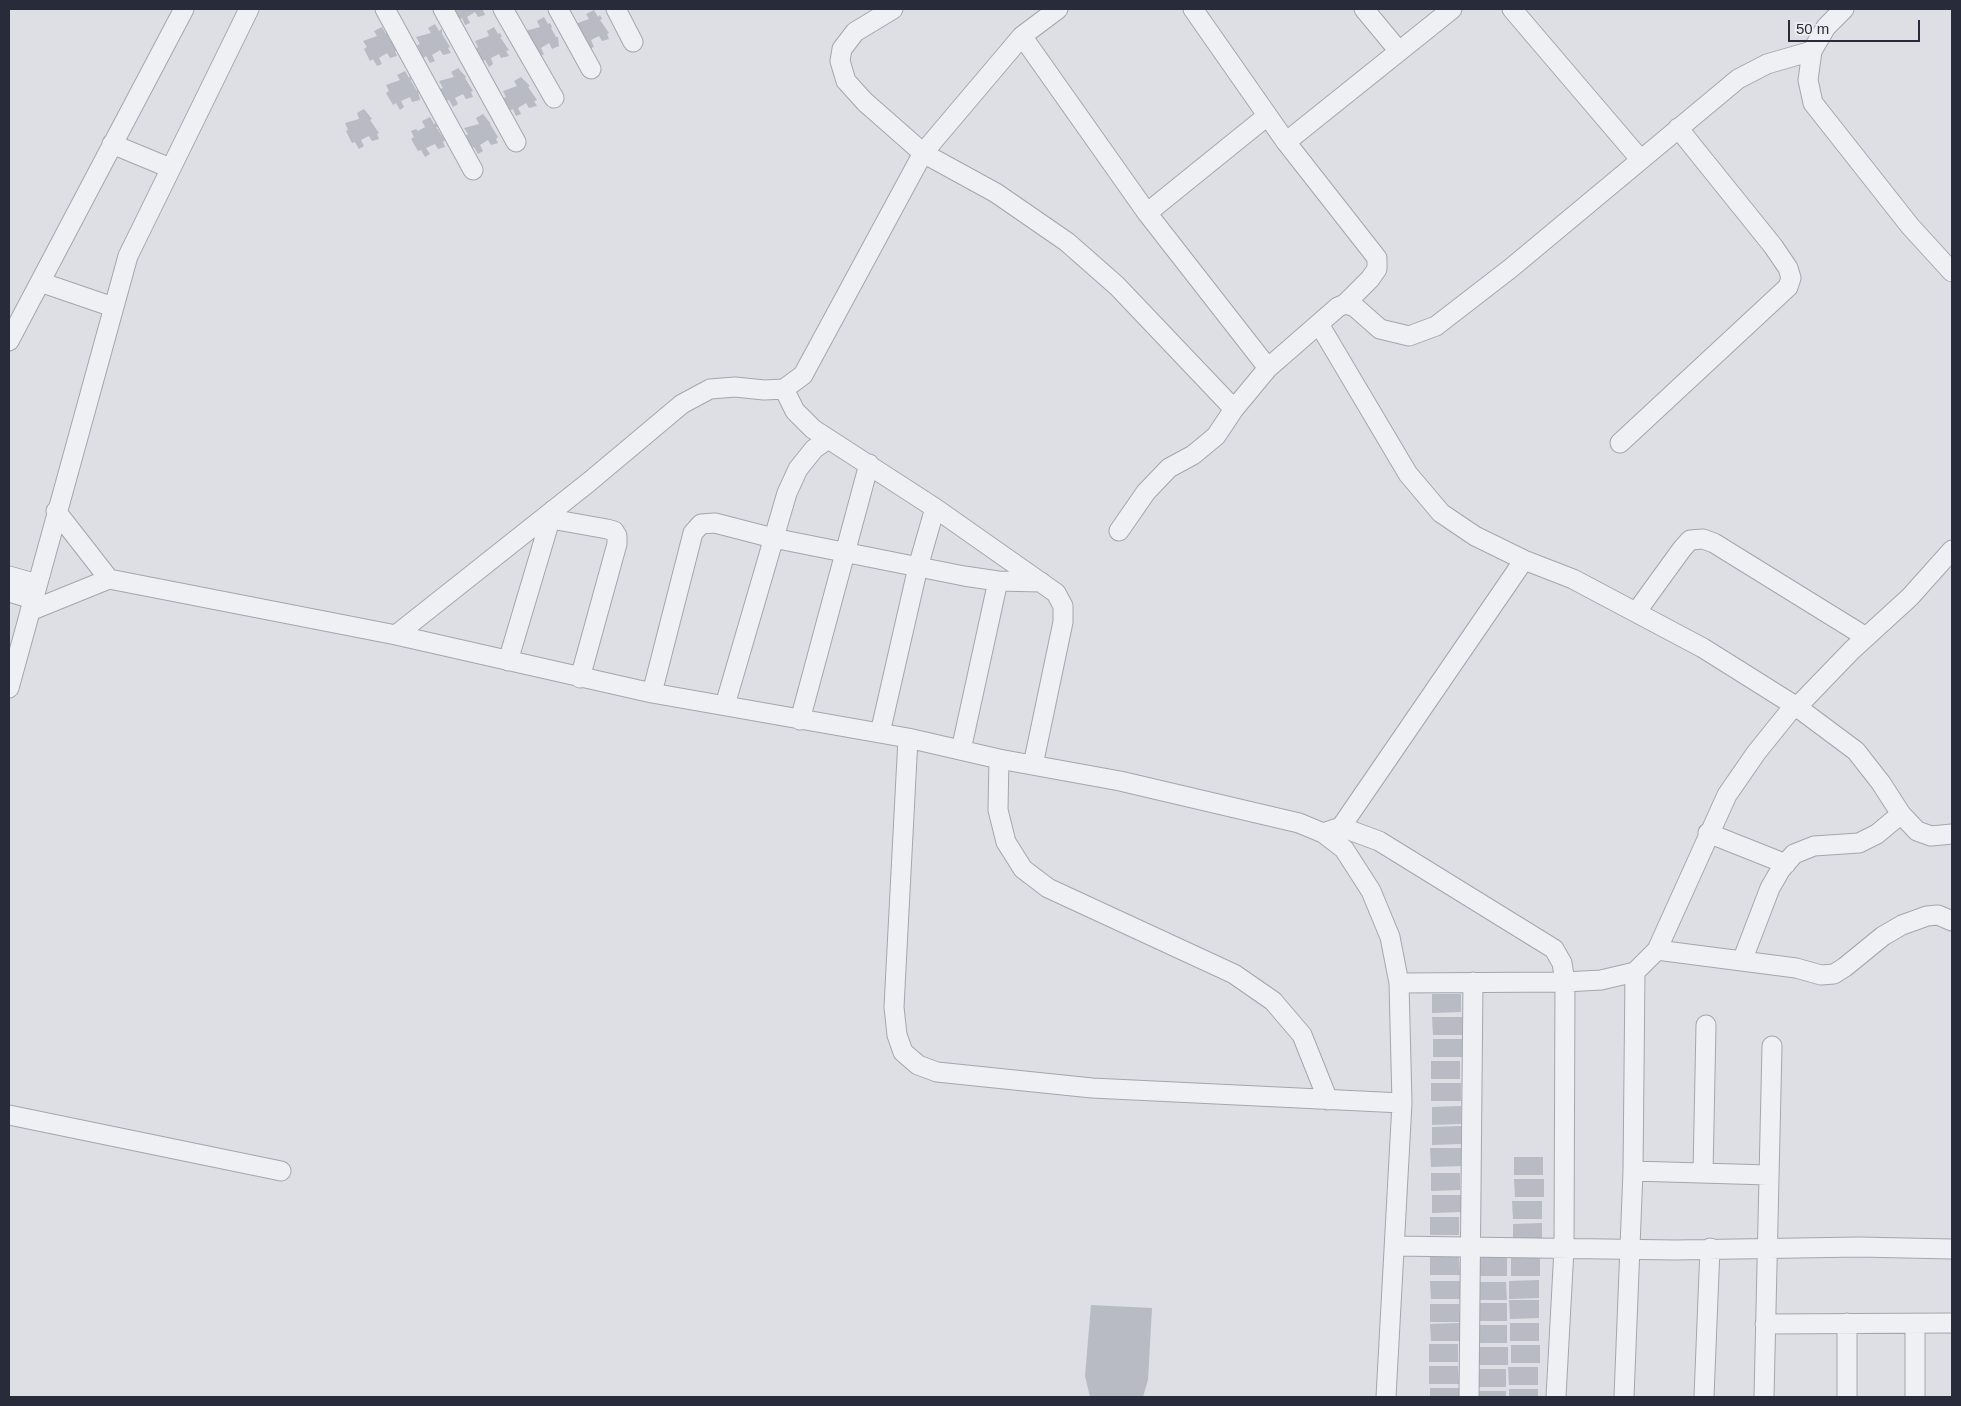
<!DOCTYPE html>
<style>
body{margin:0}
#map{position:relative;width:1961px;height:1406px;overflow:hidden;background:#dddfe5;font-family:Helvetica,sans-serif}
canvas{display:block}
.frame{position:absolute;inset:0;border:10px solid #282c3a;pointer-events:none}
.scale{position:absolute;left:1788px;top:20px;width:132px;height:22px;box-sizing:border-box;border:2px solid #282c3a;border-top:0;padding-left:6px;font-size:15px;line-height:18px;white-space:nowrap;color:#282c3a;-webkit-text-stroke:4px #eceef3;paint-order:stroke}
</style>
<div id="map">
<canvas width="1961" height="1406"></canvas>
<div class="frame"></div>
<div class="scale">50 m</div>
</div>
<script>
const c = document.querySelector('canvas').getContext('2d');
c.lineJoin = 'round';
function fill(path, color) { c.fillStyle = color; c.fill(path, 'evenodd'); }
const toPath = rows => new Path2D(rows.map(r => 'M' + r).join(''));
function stroke(path, color, width, dash) { c.strokeStyle = color; c.lineWidth = width; c.lineCap = dash ? 'butt' : 'round'; c.setLineDash(dash || []); c.stroke(path); }
fill(toPath([
 [453,9,486,9,483,10,485,15,478,17,475,12,467,17,470,23,465,25,462,18,458,20],
 [594,10,598,17,600,15,602,19,600,20,609,33,607,34,609,39,602,41,599,36,591,40,594,47,589,49,575,24,589,19,586,14],
 [544,17,548,24,550,23,552,27,551,28,556,37,558,37,559,46,552,49,549,43,541,48,544,54,539,57,525,31,540,27,537,21],
 [435,24,439,31,442,29,442,34,450,47,448,48,451,53,443,55,440,50,432,55,435,61,430,63,426,56,423,58,417,45,420,44,416,37,431,33,428,28],
 [382,27,386,34,388,32,390,36,388,37,397,50,395,51,397,56,390,58,387,53,379,58,382,64,377,66,373,59,370,61,364,49,367,47,363,41,377,36,374,31],
 [494,27,498,34,500,33,502,37,500,37,509,50,506,51,509,56,501,58,499,54,491,58,493,64,489,67,485,60,482,61,475,49,478,47,475,41,489,36,487,31],
 [458,68,466,77,465,78,473,91,471,92,473,97,466,99,463,94,455,98,458,104,453,107,449,100,446,101,440,89,443,88,439,81,454,77,451,72],
 [405,71,409,78,411,76,411,81,417,91,418,90,420,100,412,102,410,97,401,101,404,107,400,110,396,103,393,105,386,93,389,91,386,85,400,80,397,75],
 [521,77,530,86,528,87,537,100,534,101,537,106,529,108,526,103,518,108,521,114,516,116,513,109,509,111,503,99,506,97,503,91,517,86,514,81],
 [364,109,372,119,370,120,379,133,377,134,379,139,372,141,369,136,361,140,364,146,359,149,355,142,352,143,346,131,348,130,345,123,359,119,357,113],
 [483,114,491,124,490,124,498,137,496,139,498,143,491,145,488,140,480,145,483,151,478,154,474,147,471,148,465,136,468,134,464,128,479,124,476,118],
 [430,117,434,124,436,123,438,127,436,127,445,140,443,142,445,147,438,149,435,144,426,148,430,154,425,157,421,150,418,151,411,139,414,137,411,131,416,129,418,131,425,127,422,121],
 [1432,994,1461,994,1461,1012,1432,1013],
 [1432,1017,1462,1017,1462,1035,1433,1035],
 [1433,1039,1462,1039,1462,1057,1433,1057],
 [1431,1061,1460,1061,1460,1079,1431,1079],
 [1431,1083,1461,1083,1461,1101,1431,1101],
 [1461,1106,1461,1124,1432,1125,1432,1107],
 [1461,1126,1461,1144,1432,1145,1432,1127],
 [1430,1148,1463,1148,1463,1166,1431,1167],
 [1514,1157,1543,1157,1543,1175,1514,1175],
 [1431,1173,1460,1173,1460,1190,1431,1191],
 [1514,1179,1544,1179,1544,1197,1515,1197],
 [1432,1195,1461,1195,1461,1212,1432,1213],
 [1512,1201,1542,1201,1542,1219,1513,1219],
 [1430,1217,1459,1217,1459,1235,1430,1235],
 [1542,1223,1542,1241,1513,1241,1513,1224],
 [1479,1253,1507,1253,1507,1276,1479,1276],
 [1430,1257,1459,1257,1460,1275,1430,1275],
 [1511,1258,1540,1258,1540,1276,1511,1276],
 [1539,1280,1539,1298,1509,1299,1509,1281],
 [1430,1281,1460,1281,1460,1299,1431,1299],
 [1477,1282,1506,1282,1507,1300,1477,1300],
 [1509,1300,1539,1300,1539,1318,1510,1319],
 [1477,1303,1507,1303,1507,1321,1477,1321],
 [1430,1304,1459,1304,1460,1322,1430,1322],
 [1091,1305,1152,1308,1148,1380,1143,1397,1090,1397,1085,1376],
 [1460,1323,1460,1341,1431,1341,1430,1324],
 [1510,1323,1539,1323,1539,1341,1510,1341],
 [1478,1325,1507,1325,1507,1343,1478,1343],
 [1429,1344,1458,1344,1458,1362,1429,1362],
 [1511,1345,1540,1345,1540,1363,1511,1363],
 [1479,1347,1508,1347,1508,1365,1479,1365],
 [1429,1366,1458,1366,1459,1384,1429,1384],
 [1508,1367,1538,1367,1538,1385,1509,1385],
 [1477,1369,1506,1369,1506,1387,1477,1387],
 [1430,1388,1459,1388,1459,1397,1430,1397],
 [1509,1389,1538,1389,1538,1397,1509,1397],
 [1477,1391,1506,1391,1506,1397,1477,1397]
]), '#b8bac4');
const minor = toPath([
 [385,9,473,170],
 [443,9,516,142],
 [503,9,554,98],
 [558,9,591,69],
 [616,9,633,42],
 [893,9,855,32,842,49,840,61,846,81,865,102,923,153,996,193,1067,242,1117,286,1234,409],
 [1364,9,1398,50],
 [1512,9,1640,159],
 [1844,9,1826,27,1812,51,1808,80,1813,103,1910,226,1952,272],
 [1022,36,1147,213,1268,368],
 [1286,142,1452,9],
 [112,144,170,168],
 [1147,213,1267,116],
 [40,282,113,307],
 [1345,304,1355,307,1380,329,1409,336,1436,326,1511,268,1738,79,1767,64,1812,51],
 [1319,324,1408,474,1441,513,1475,536,1524,560,1573,579,1703,648,1797,707,1856,751,1881,783,1901,814,1917,831,1931,836,1952,834],
 [9,341,184,9],
 [784,389,795,411,813,429,935,508,1056,593,1063,606,1063,622,1033,765],
 [1620,443,1788,287,1791,278,1788,268,1773,246,1678,128],
 [56,511,109,579],
 [551,519,607,529,614,531,617,536,617,544,580,678],
 [1119,531,1146,492,1169,468,1193,455,1216,436,1234,409,1268,368,1338,307,1345,304,1370,279,1377,269,1377,258,1286,142,1193,9],
 [9,576,37,584],
 [9,592,32,599],
 [30,611,109,579,396,635,652,693,908,738,999,759,1120,781,1299,823,1323,833,1344,849,1371,891,1390,937,1399,983,1402,1103,1386,1397],
 [1637,611,1682,549,1690,540,1703,539,1714,543,1866,637],
 [396,635,589,482,682,404,710,389,735,387,764,390,784,389,803,375,923,153,1022,36,1058,9],
 [508,661,553,510],
 [9,688,128,256,249,9],
 [652,693,693,533,701,524,715,523,773,538,964,576,998,581,1041,582],
 [725,705,787,493,798,469,814,449,828,439],
 [800,720,869,464],
 [880,733,918,567,935,508],
 [908,738,894,1007,897,1035,903,1052,918,1065,937,1072,1092,1088,1402,1103],
 [961,750,998,581],
 [999,759,998,810,1006,842,1023,869,1048,888,1234,974,1273,1001,1302,1035,1328,1100],
 [1341,827,1524,560],
 [1323,833,1341,827,1379,841,1554,949,1562,963,1565,982,1564,1249,1556,1397],
 [1708,833,1786,864],
 [1657,950,1796,968,1821,975,1834,974,1845,967,1883,936,1902,925,1927,916,1938,915,1952,921],
 [1742,961,1770,888,1781,869,1794,854,1814,846,1859,843,1877,834,1901,814],
 [1635,972,1657,950,1727,795,1756,753,1789,712,1797,707,1852,650,1910,597,1952,550],
 [1399,983,1565,982,1601,980,1635,972,1633,1171,1624,1397],
 [9,1115,281,1171],
 [1633,1171,1768,1175],
 [1703,1173,1706,1025],
 [1395,1246,1676,1250,1859,1247,1952,1249],
 [1915,1323,1915,1397],
 [1765,1324,1952,1323],
 [1469,1397,1473,982],
 [1704,1397,1710,1248],
 [1764,1397,1772,1046],
 [1847,1397,1847,1323]
]);
stroke(minor, '#a3a6ae', 21);
stroke(minor, '#eff0f4', 19);
</script>
